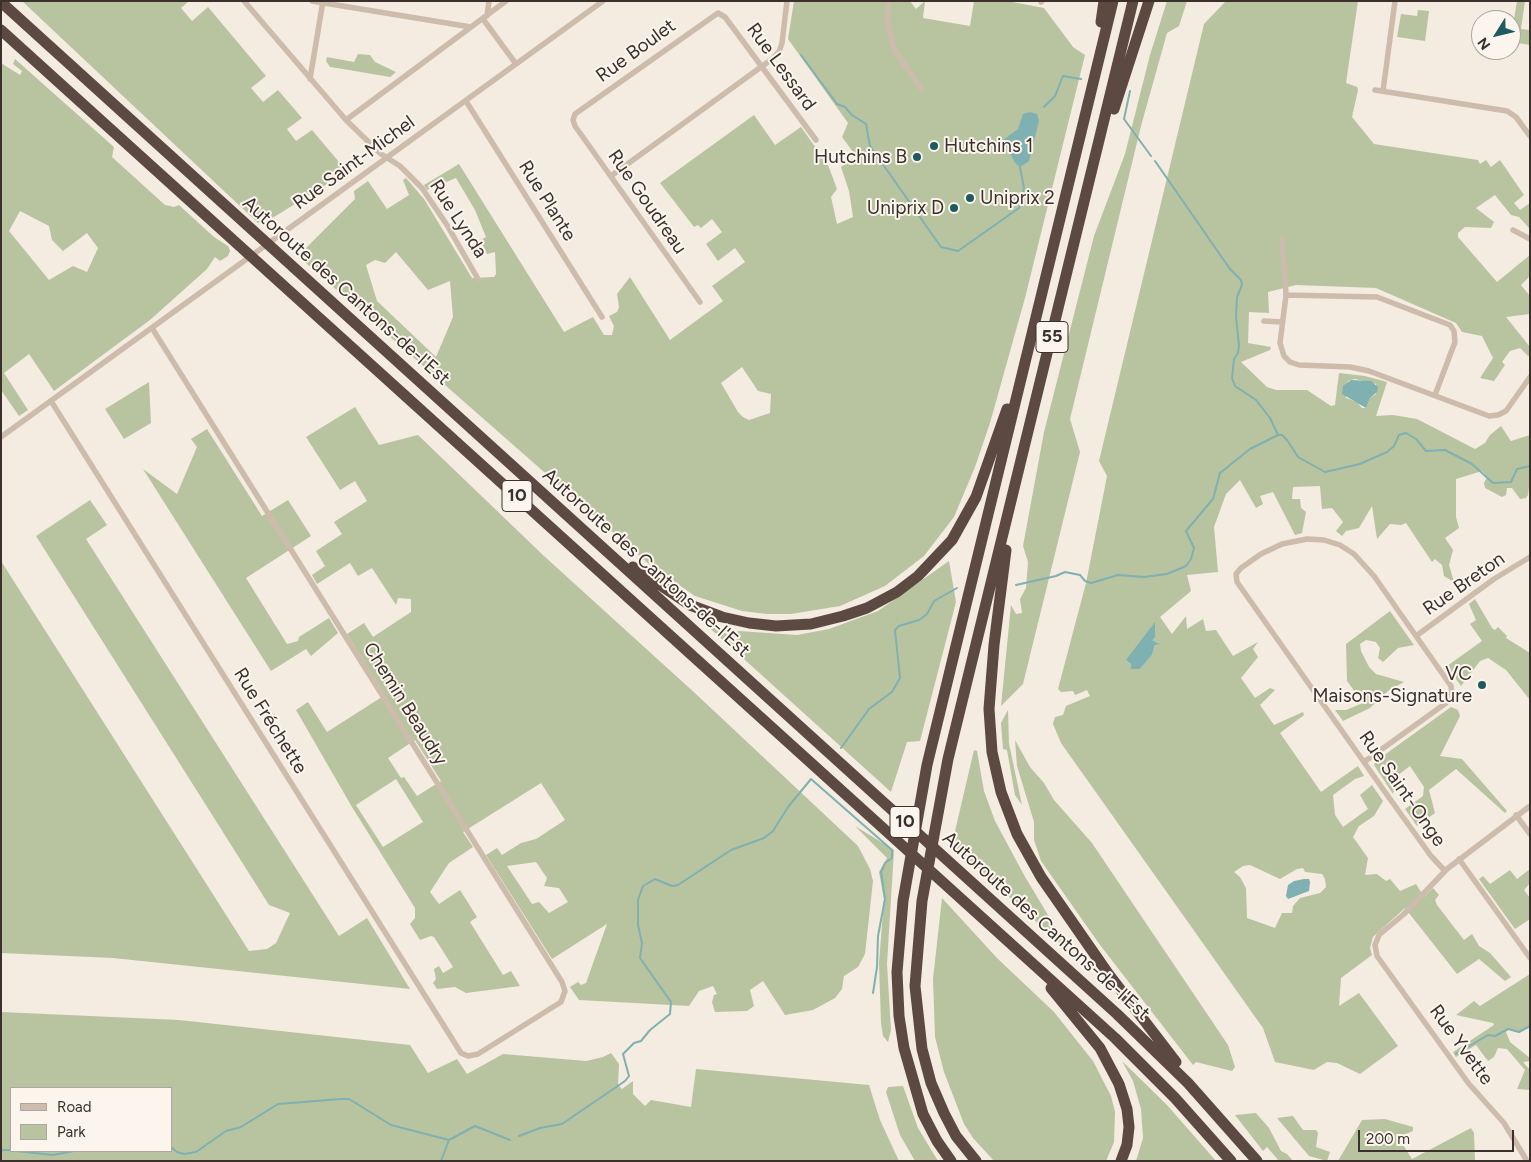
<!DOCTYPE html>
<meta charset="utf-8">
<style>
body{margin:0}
#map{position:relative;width:1531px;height:1162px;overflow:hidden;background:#f4ebe1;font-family:Figtree,sans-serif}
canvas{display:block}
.frame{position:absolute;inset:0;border:2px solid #3b302b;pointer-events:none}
.legend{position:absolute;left:10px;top:1087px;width:162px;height:65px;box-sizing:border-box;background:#fbf5ee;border:1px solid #aea6a0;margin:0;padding:6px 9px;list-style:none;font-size:15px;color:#3b302b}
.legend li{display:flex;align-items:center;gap:10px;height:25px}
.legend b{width:25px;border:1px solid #aea6a0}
.north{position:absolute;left:1471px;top:10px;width:50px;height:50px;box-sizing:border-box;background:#fbf5ee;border:1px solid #aea6a0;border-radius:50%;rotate:234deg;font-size:14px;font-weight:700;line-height:20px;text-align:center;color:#3b302b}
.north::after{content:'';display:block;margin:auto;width:18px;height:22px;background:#1f5a5e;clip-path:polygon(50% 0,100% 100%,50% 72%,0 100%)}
.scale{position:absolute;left:1358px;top:1130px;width:156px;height:22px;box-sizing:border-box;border:2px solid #3b302b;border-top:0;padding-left:6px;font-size:15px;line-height:18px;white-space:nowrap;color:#3b302b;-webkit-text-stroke:4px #fbf5ee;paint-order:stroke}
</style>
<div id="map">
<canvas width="1531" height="1162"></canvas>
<div class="frame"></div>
<ul class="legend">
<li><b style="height:6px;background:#cdbbac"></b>Road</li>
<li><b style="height:14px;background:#b8c4a0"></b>Park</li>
</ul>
<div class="north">N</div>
<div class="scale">200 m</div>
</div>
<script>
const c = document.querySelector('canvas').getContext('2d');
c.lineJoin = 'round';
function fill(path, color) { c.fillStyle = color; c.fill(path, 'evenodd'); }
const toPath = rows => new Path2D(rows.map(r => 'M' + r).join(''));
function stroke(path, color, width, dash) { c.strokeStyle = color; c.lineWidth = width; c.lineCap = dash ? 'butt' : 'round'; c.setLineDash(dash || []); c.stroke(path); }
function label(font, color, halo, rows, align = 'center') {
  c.font = font + ' Figtree,sans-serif'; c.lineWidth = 4; c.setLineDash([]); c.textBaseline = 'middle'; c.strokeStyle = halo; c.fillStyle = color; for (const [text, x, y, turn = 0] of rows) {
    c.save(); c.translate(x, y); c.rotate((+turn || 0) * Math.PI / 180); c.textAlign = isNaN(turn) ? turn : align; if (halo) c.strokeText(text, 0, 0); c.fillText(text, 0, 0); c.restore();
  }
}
fill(toPath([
 [22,1,189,1,181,8,192,21,208,7,266,76,251,88,263,102,278,90,302,118,287,129,296,141,312,130,350,175,343,180,337,178,274,217,258,223],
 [794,1,910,1,916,9,925,1,923,18,970,26,974,1,1007,1,1044,8,1073,47,1085,55,1025,298,990,423,975,467,954,517,924,556,885,586,840,606,791,614,767,614,742,611,695,596,650,565,298,256,355,199,354,191,368,181,387,209,409,195,403,180,406,178,424,199,472,278,494,277,496,274,495,252,487,254,480,240,486,237,475,210,456,178,427,190,424,185,459,164,564,332,593,317,604,335,612,335,614,326,609,316,617,312,619,307,617,294,630,277,670,340,723,301,712,286,745,262,735,248,718,261,706,244,722,232,712,219,701,228,698,225,694,227,660,183,754,115,775,145,801,127,828,165,837,189,831,197,837,224,853,217,849,191,841,167,856,156,842,137,848,123,788,39],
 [396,252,428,290,450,281,453,317,436,357,377,301,366,265,375,260,385,263],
 [742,367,758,391,771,394,770,413,749,420,743,417,738,412,721,383],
 [1167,1,1187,1,1179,26,1167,33,1141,126,1070,419,1080,452,1023,684,1001,706,1011,605,1016,614,1022,613,1020,599,1026,588,1028,562,1023,546,1044,432,1094,236,1125,154,1150,55],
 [1226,1,1358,1,1346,83,1357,87,1358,90,1352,117,1374,144,1478,160,1480,164,1486,160,1491,167,1500,160,1524,195,1514,203,1520,210,1530,203,1530,229,1519,217,1511,215,1495,195,1476,208,1494,222,1491,228,1465,227,1458,233,1458,237,1497,282,1530,255,1530,276,1521,285,1530,296,1530,314,1506,317,1530,347,1530,355,1528,356,1520,348,1510,351,1502,362,1505,365,1494,381,1480,378,1493,358,1482,336,1462,332,1456,323,1376,288,1296,285,1268,292,1269,313,1249,312,1248,343,1271,347,1270,350,1241,362,1267,387,1276,390,1307,390,1331,406,1335,405,1339,373,1365,376,1387,382,1376,416,1393,415,1417,419,1475,449,1485,443,1490,435,1501,426,1511,441,1530,435,1530,480,1528,495,1526,498,1520,499,1512,488,1507,488,1506,495,1502,497,1485,488,1484,483,1487,477,1482,471,1456,479,1456,517,1459,528,1445,538,1453,550,1449,565,1454,582,1444,576,1442,565,1435,559,1432,562,1406,523,1401,525,1390,524,1377,539,1372,506,1359,528,1346,531,1342,536,1336,531,1343,522,1332,508,1322,509,1320,486,1293,487,1292,499,1300,499,1301,508,1306,512,1302,533,1295,535,1273,492,1260,496,1263,504,1256,508,1240,480,1226,494,1214,527,1218,572,1187,575,1191,591,1160,617,1172,634,1186,616,1187,629,1203,619,1206,631,1216,630,1233,656,1258,642,1253,649,1258,657,1241,678,1255,698,1270,688,1275,690,1260,705,1274,725,1303,712,1304,715,1280,733,1321,792,1358,766,1364,776,1355,779,1333,795,1335,815,1343,827,1368,809,1360,795,1372,785,1383,801,1374,816,1359,826,1353,837,1368,858,1365,875,1377,874,1386,881,1390,879,1400,891,1416,884,1424,897,1433,888,1439,895,1435,900,1437,905,1464,940,1472,934,1479,946,1490,953,1511,977,1505,981,1479,959,1457,974,1405,908,1373,937,1370,948,1372,955,1341,978,1339,1006,1359,993,1398,1046,1360,1074,1337,1063,1327,1062,1314,1070,1275,1062,1263,1028,1061,743,1053,724,1055,717,1063,715,1066,706,1090,696,1087,690,1075,695,1073,691,1061,692,1058,689,1086,583,1107,476,1099,461,1204,24],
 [1355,379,1376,384,1376,394,1370,398,1366,408,1362,408,1357,402,1346,398,1348,381],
 [1151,640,1159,643,1155,645,1152,655,1140,669,1131,669,1131,664,1126,660],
 [1250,865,1280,879,1297,869,1303,868,1305,872,1322,874,1325,879,1326,887,1320,893,1300,898,1293,906,1292,913,1282,913,1275,928,1247,918,1246,888,1240,877,1234,872,1243,866],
 [1517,1,1525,1,1521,29,1530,30,1530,45,1511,42,1511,20,1498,20,1498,17,1514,19],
 [1418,10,1429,11,1425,41,1397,37,1401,14,1417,16],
 [358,54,370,55,375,62,396,72,390,77,337,68,330,67,326,61,327,57,354,62],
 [15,59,114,147,112,157,165,205,174,207,179,205,214,237,228,246,230,251,228,256,220,261,215,257,207,269,150,320,54,391,29,354,4,373,28,410,19,416,1,390,1,63,20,75,22,71,13,64],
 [20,211,49,226,52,240,63,251,87,233,98,248,87,272,73,266,49,280,9,231],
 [149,382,151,423,124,439,105,409],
 [355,407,379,445,418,435,544,556,697,695,858,846,870,869,873,881,865,954,858,967,844,976,842,989,835,998,813,1010,785,1015,763,981,750,990,754,1006,747,1011,715,1012,712,1002,714,995,717,994,713,986,699,991,689,1006,579,1000,570,987,578,982,581,985,586,983,607,924,552,959,486,855,497,848,502,855,521,843,536,839,565,820,541,783,463,832,473,847,449,863,430,892,439,904,460,890,477,917,470,922,503,975,511,971,520,986,466,993,455,987,437,989,433,983,436,979,434,969,439,966,443,973,453,967,434,937,431,936,420,940,410,924,415,918,415,908,352,807,296,710,308,702,327,732,385,695,347,634,364,623,373,637,411,612,411,599,398,598,396,605,372,568,358,576,350,563,317,584,312,575,325,566,316,551,342,534,334,522,367,501,355,481,340,490,306,437],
 [415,740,441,781,417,796,404,777,401,778,388,758],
 [396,779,423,822,383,847,356,805],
 [536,862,547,878,544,886,559,888,568,902,549,913,539,902,532,904,507,866],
 [207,429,262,516,288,500,311,536,246,578,287,644,298,641,299,637,329,618,338,633,311,656,306,649,271,671,143,469,177,494,197,447,191,439],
 [90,500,107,525,86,539,339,936,367,918,410,989,113,958,1,953,1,561,249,951,267,949,276,943,290,913,269,905,36,536],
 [949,561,956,602,920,741,907,742,891,792,703,622,727,634,739,631,797,635,829,629,878,611],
 [1475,599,1492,628,1495,630,1498,627,1507,636,1506,638,1530,653,1530,700,1506,670,1488,658,1480,661,1461,686,1447,666,1482,641,1470,624,1476,620,1469,604],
 [1390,611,1414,645,1398,648,1383,662,1378,658,1380,648,1376,642,1366,640,1360,644,1361,651,1369,667,1376,674,1404,682,1388,691,1370,708,1343,721,1335,710,1346,710,1363,703,1347,681,1346,644],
 [1451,707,1458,710,1460,716,1440,756,1462,759,1507,811,1505,813,1456,769,1429,790,1435,813,1417,826,1405,809,1423,796,1424,787,1410,766,1397,776,1393,794,1374,765,1376,761],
 [1008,710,1009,744,1022,805,1015,795,1007,750,1003,749,1001,723],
 [1015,740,1030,767,1044,783,1054,800,1092,843,1228,1045,1235,1067,1232,1071,1196,1062,1193,1065,1100,945,1041,861,1034,840,1034,822,1017,766],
 [974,750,977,751,984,791,995,821,1024,875,1072,955,952,844],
 [855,826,894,850,887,964,891,1030,888,1042,883,1036,881,1023,879,963,884,899,879,872,887,858],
 [1530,869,1530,883,1524,890,1530,898,1530,919,1515,929,1479,879,1483,876,1490,884,1510,870,1517,879],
 [942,898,997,958,1054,1012,1093,1061,1111,1096,1115,1112,1114,1142,1106,1161,994,1161,973,1138,964,1124,944,1072,935,1037,933,979],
 [1530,974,1530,1026,1519,1032,1508,1029,1506,1032,1510,1042,1530,1058,1530,1061,1523,1062,1530,1070,1530,1090,1517,1089,1525,1070,1507,1049,1498,1048,1494,1057,1488,1061,1476,1045,1456,1057,1453,1052,1494,1025,1493,1023,1456,1015,1474,1001,1480,1006],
 [1,1012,179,1020,410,1045,428,1073,457,1059,467,1074,503,1054,586,1061,603,1057,611,1053,619,1064,618,1085,622,1089,633,1081,633,1094,645,1106,651,1100,691,1107,696,1069,869,1085,880,1120,899,1161,1,1161],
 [11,1088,171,1088,171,1151,11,1151],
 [1122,1061,1167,1105,1216,1161,1136,1161,1143,1138,1141,1109,1133,1081],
 [903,1086,918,1128,938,1161,915,1161,900,1135,886,1092,888,1087],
 [1256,1113,1269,1128,1281,1151,1287,1154,1293,1161,1279,1161,1267,1147,1263,1151,1235,1115],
 [1293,1116,1303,1130,1316,1130,1318,1133,1316,1147,1330,1152,1327,1161,1309,1156,1277,1118],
 [1385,1119,1413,1127,1413,1131,1398,1137,1412,1159,1471,1128,1474,1133,1475,1161,1338,1161,1362,1120]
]), '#b8c4a0');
fill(toPath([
 [1030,112,1037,114,1039,121,1029,161,1020,167,1015,163,1003,140,1018,129,1023,114],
 [1351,380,1371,381,1378,387,1377,392,1370,398,1366,408,1342,394,1343,386],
 [1155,622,1155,637,1152,640,1160,644,1155,645,1152,655,1140,669,1131,669,1131,664,1126,660],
 [1304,879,1309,879,1310,882,1309,891,1288,899,1286,896,1288,885,1294,881]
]), '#7fb0b2');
stroke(toPath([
 [801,55,837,104,845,107,852,115,866,124,870,146,941,247,958,251,1019,208,1024,188,1020,167],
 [1130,91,1124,119,1151,156],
 [1044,107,1055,96,1063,76,1081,79],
 [1155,161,1230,269,1241,280,1242,285,1237,297,1236,316,1239,346,1238,353,1234,359,1232,378,1235,386,1256,400,1270,418,1278,435],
 [1016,585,1056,576,1065,572,1080,575,1085,581,1091,583,1118,575,1144,577,1167,574,1186,566,1191,559,1194,548,1186,531,1213,499,1220,473,1250,449,1278,435,1282,435,1287,440,1298,457,1325,472,1360,464,1387,452,1394,446,1399,435,1406,433,1416,439,1426,451,1445,450,1472,464,1493,483,1511,482,1517,469,1530,466],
 [841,748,869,709,892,692,900,678,895,630,899,626,919,620,927,614,934,601,957,588],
 [1456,1054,1488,1035,1495,1036,1508,1029,1519,1032,1530,1026],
 [519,1136,540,1128,562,1124,625,1081,629,1076,623,1054,634,1043,641,1041,650,1030,670,1014,671,1002,640,958,642,943,638,925,638,900,643,886,655,879,672,886,678,885,731,850,764,838,773,831,788,807,811,779,892,850,892,858,885,863,881,872,885,899,878,936,877,967,873,993],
 [171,1147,177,1152,184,1154,196,1152,226,1131,241,1127,278,1104,341,1099,349,1099,391,1125,449,1140,475,1126,510,1140],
 [1,1150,11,1150],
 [16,1151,53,1155,74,1151],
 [441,1161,449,1140]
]), '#7fb0b2', 2);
stroke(toPath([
 [244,1,346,120,381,154,400,166,422,188,447,225,478,279],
 [312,1,471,27],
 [889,1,887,20,894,49,922,90],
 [1041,2,1042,1],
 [487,16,489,1],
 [483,19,516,64],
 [310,79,323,1],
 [1375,90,1507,111,1516,117,1530,136],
 [1383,91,1395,1],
 [466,101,602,317],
 [346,120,506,1],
 [611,176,772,59,779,52,782,43,787,1],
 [1513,230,1530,239],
 [1282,240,1286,295,1280,343,1284,356,1290,362,1299,365,1350,367,1369,371,1489,416,1498,415,1506,411,1530,377],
 [1286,295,1377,297,1450,325,1454,331,1455,342,1435,395],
 [700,302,575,126,573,120,575,114,718,13,725,17,816,140],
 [1264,321,1282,322],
 [51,401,461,1053,468,1056,478,1054,561,1002,565,991,562,982,152,328],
 [1,437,603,1],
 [1416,636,1494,579,1530,557],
 [1364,762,1446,703,1452,694,1451,686,1374,576,1354,554,1340,545,1324,540,1307,539,1282,544,1261,554,1241,568,1236,574,1237,582,1385,792,1431,856,1445,871],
 [1516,815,1530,834],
 [1459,859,1530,958],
 [1527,1161,1504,1123,1469,1084,1377,956,1375,945,1379,935,1404,914,1447,869,1530,806]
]), '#cdbbac', 5.5);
stroke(toPath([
 [1,2,1117,1014,1188,1083,1257,1161],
 [1101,22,1104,1],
 [1,30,1115,1038,1175,1098,1231,1161],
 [1114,109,1149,1],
 [1006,550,994,645,989,709,992,752,1001,792,1017,834,1041,877,1107,972,1176,1062],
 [633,567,690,605,722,617,749,623,776,626,811,624,843,616,867,608,897,592,918,576,952,540,976,497,1007,409],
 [1051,988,1100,1048,1119,1084,1127,1109,1129,1127,1127,1145,1121,1161],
 [951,1161,937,1141,923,1114,904,1048,899,1016,897,972,903,901,927,765,1113,1],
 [976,1161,956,1136,944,1113,931,1083,922,1049,915,986,922,901,948,759,1133,1]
]), '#5c4a42', 11);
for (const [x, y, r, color] of [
 [934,146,5,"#1f5a5e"],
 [917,157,5,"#1f5a5e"],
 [970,198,5,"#1f5a5e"],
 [954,208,5,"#1f5a5e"],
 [1482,685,5,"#1f5a5e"]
]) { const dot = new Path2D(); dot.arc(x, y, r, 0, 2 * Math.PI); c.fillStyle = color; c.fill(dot); stroke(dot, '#fbf5ee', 2); }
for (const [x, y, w] of [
 [1052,337,32],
 [517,496,30],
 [905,822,30]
]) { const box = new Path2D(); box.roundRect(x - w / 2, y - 15.5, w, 31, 4); c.fillStyle = '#fbf5ee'; c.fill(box); stroke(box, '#3b302b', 1); }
label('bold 18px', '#3b302b', null, [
 ["55",1052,337],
 ["10",517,496],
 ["10",905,822]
]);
label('19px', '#3b302b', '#fbf5ee', [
 ["Rue Boulet",636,51,-36],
 ["Rue Lessard",781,67,54],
 ["Rue Saint-Michel",354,163,-36],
 ["Rue Plante",547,201,58],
 ["Rue Goudreau",647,202,55],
 ["Rue Lynda",458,219,57],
 ["Autoroute des Cantons-de-l'Est",346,291,42],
 ["Autoroute des Cantons-de-l'Est",646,563,42],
 ["Rue Breton",1464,584,-35],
 ["Chemin Beaudry",405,704,58],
 ["Rue Fréchette",270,721,58],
 ["Rue Saint-Onge",1402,789,55],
 ["Autoroute des Cantons-de-l'Est",1046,926,42],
 ["Rue Yvette",1461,1045,54]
]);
label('19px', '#3b302b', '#fbf5ee', [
 ["Hutchins 1",944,146,"left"],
 ["Hutchins B",907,157],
 ["Uniprix 2",980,198,"left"],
 ["Uniprix D",944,208],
 ["VC",1472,674],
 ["Maisons-Signature",1472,696]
], 'right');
</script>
